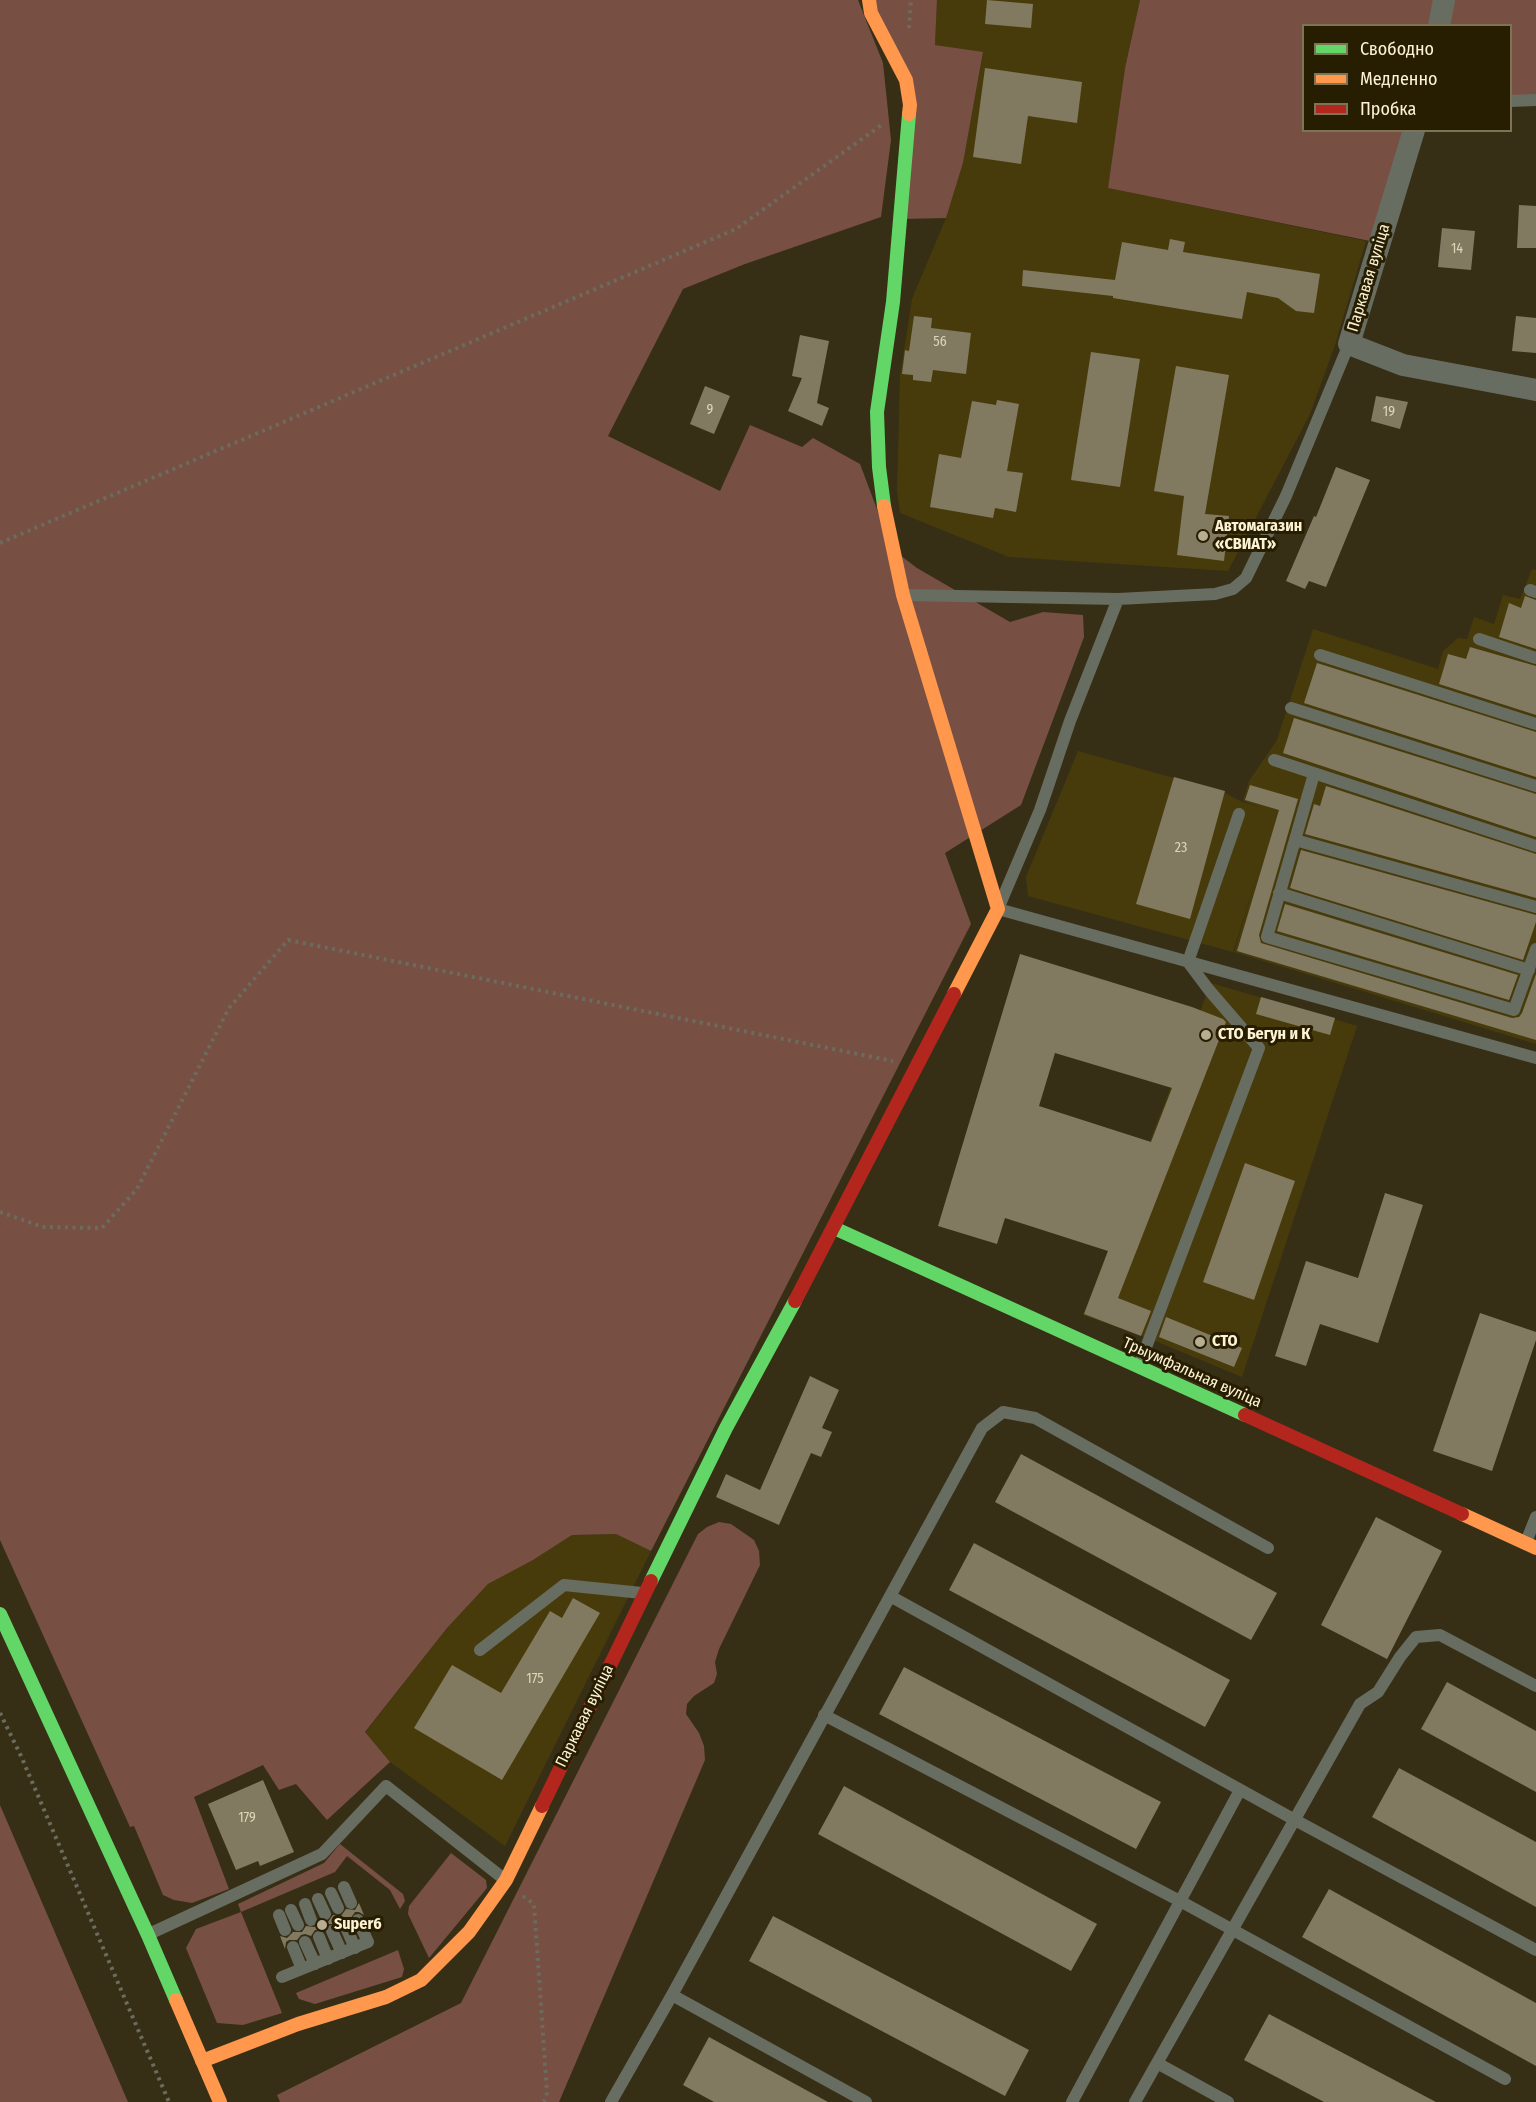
<!DOCTYPE html>
<meta charset="utf-8">
<style>
body{margin:0}
#map{position:relative;width:1536px;height:2102px;overflow:hidden;background:#362f16;font-family:"Fira Sans Condensed",sans-serif}
canvas{display:block}
.legend{position:absolute;left:1302px;top:24px;width:210px;height:108px;box-sizing:border-box;background:#271d00;border:2px solid #7d7355;margin:0;padding:8px 10px;list-style:none;font-size:18px;color:#fdf3d4}
.legend li{display:flex;align-items:center;gap:12px;height:30px}
.legend b{width:30px;border:2px solid #7d7355}
</style>
<div id="map">
<canvas width="1536" height="2102"></canvas>
<ul class="legend">
<li><b style="height:8px;background:#63d668"></b>Свободно</li>
<li><b style="height:8px;background:#ff974d"></b>Медленно</li>
<li><b style="height:8px;background:#b3261e"></b>Пробка</li>
</ul>
</div>
<script>
const c = document.querySelector('canvas').getContext('2d');
c.lineJoin = 'round';
function fill(path, color) { c.fillStyle = color; c.fill(path, 'evenodd'); }
const toPath = rows => new Path2D(rows.map(r => 'M' + r).join(''));
function stroke(path, color, width, dash) { c.strokeStyle = color; c.lineWidth = width; c.lineCap = dash ? 'butt' : 'round'; c.setLineDash(dash || []); c.stroke(path); }
function label(font, color, halo, rows, align = 'center') {
  c.font = font + ' "Fira Sans Condensed",sans-serif'; c.lineWidth = 6; c.setLineDash([]); c.textBaseline = 'middle'; c.strokeStyle = halo; c.fillStyle = color; for (const [text, x, y, turn = 0] of rows) {
    c.save(); c.translate(x, y); c.rotate((+turn || 0) * Math.PI / 180); c.textAlign = isNaN(turn) ? turn : align; if (halo) c.strokeText(text, 0, 0); c.fillText(text, 0, 0); c.restore();
  }
}
fill(toPath([
 [937,0,1140,0,1125,68,1108,188,1366,241,1335,345,1310,414,1228,571,1009,557,900,513,897,490,900,376,912,299,946,218,963,163,983,53,935,45],
 [1532,569,1536,570,1536,1044,1234,952,1262,860,1233,952,1028,896,1026,877,1078,751,1223,792,1242,802,1264,808,1243,801,1249,781,1277,740,1313,629,1438,669,1443,651,1458,638,1467,639,1474,617,1494,624,1503,595,1520,599],
 [1211,983,1357,1026,1242,1377,1148,1338,1083,1315],
 [616,1534,651,1551,505,1846,390,1762,365,1733,447,1628,488,1584,533,1560,572,1535]
]), '#483b0b');
fill(toPath([
 [0,0,858,0,883,63,891,140,881,217,745,264,683,289,608,436,720,491,750,425,802,447,813,438,860,464,892,549,917,568,1010,622,1043,612,1083,615,1084,637,1021,805,945,853,971,924,651,1551,616,1534,572,1535,533,1560,488,1584,447,1628,365,1732,390,1762,327,1820,296,1784,279,1790,263,1765,194,1797,229,1889,192,1903,174,1900,163,1895,134,1826,130,1827,0,1540],
 [869,0,937,0,935,45,983,52,963,163,946,218,900,219,910,105],
 [1140,0,1536,0,1536,100,1511,101,1510,26,1304,26,1304,130,1414,131,1380,243,1108,188,1125,68],
 [719,1522,731,1524,754,1540,759,1551,760,1565,719,1649,715,1662,717,1674,714,1683,694,1696,687,1704,686,1714,699,1733,704,1746,705,1760,559,2102,280,2102,277,2095,461,2003,698,1534,707,1527],
 [0,1805,128,2102,0,2102],
 [340,1844,403,1894,405,1901,400,1909,390,1890,347,1856,335,1872,241,1912,282,2013,243,2025,217,2023,186,1948,196,1929,241,1912,238,1904,324,1863],
 [451,1853,486,1880,487,1888,429,1958,408,1914,409,1906],
 [398,1950,404,1969,402,1977,315,2004,299,1999,296,1993]
]), '#784f43');
fill(toPath([
 [987,0,1033,4,1031,28,985,24],
 [985,68,1082,82,1077,123,1028,116,1021,164,973,157],
 [1519,205,1536,206,1536,248,1517,248],
 [1442,228,1475,231,1471,270,1438,267],
 [1170,239,1185,242,1183,252,1320,274,1314,313,1296,311,1278,298,1247,292,1242,319,1113,298,1113,296,1022,286,1023,270,1115,280,1122,242,1168,250],
 [914,316,932,318,931,328,971,333,966,374,933,370,931,382,913,380,913,375,902,374,905,350,909,351],
 [1516,316,1536,318,1536,353,1512,351],
 [800,335,829,341,817,403,829,408,822,426,788,411,802,378,792,376],
 [1091,352,1140,359,1120,487,1071,480],
 [1176,366,1229,375,1205,514,1229,516,1224,561,1177,555,1184,496,1154,491],
 [705,386,730,396,714,434,690,424],
 [1376,396,1408,402,1400,429,1371,421],
 [997,400,1019,404,1007,471,1023,473,1016,512,995,508,993,518,930,507,939,454,961,458,972,401,996,405],
 [1336,467,1370,480,1326,587,1309,581,1305,589,1286,581,1314,516,1316,517],
 [1525,596,1536,600,1536,649,1499,637,1509,603,1521,608],
 [1470,647,1536,666,1536,715,1439,684,1448,654,1466,659],
 [1317,663,1536,732,1536,777,1304,703],
 [1294,718,1536,794,1536,837,1283,753],
 [1174,777,1225,791,1190,919,1136,904],
 [1250,785,1298,799,1259,935,1261,943,1512,1018,1519,1017,1522,1013,1536,974,1536,1040,1237,951,1279,810,1245,800],
 [1326,786,1536,854,1536,898,1305,834,1314,804,1320,806],
 [1301,850,1536,915,1536,922,1523,960,1290,888],
 [1285,904,1518,975,1509,1000,1277,931],
 [1020,954,1192,1007,1223,1019,1226,1022,1118,1298,1151,1311,1141,1336,1084,1314,1108,1251,1005,1218,997,1244,938,1226],
 [1055,1053,1172,1088,1151,1142,1039,1106],
 [1261,997,1335,1018,1330,1035,1256,1014],
 [1245,1163,1295,1181,1254,1300,1203,1282],
 [1385,1193,1423,1205,1378,1343,1320,1324,1306,1366,1275,1356,1306,1261,1358,1278],
 [1480,1313,1536,1332,1536,1340,1492,1471,1433,1451],
 [1166,1317,1242,1348,1234,1367,1159,1337],
 [810,1376,839,1390,822,1428,832,1432,821,1457,811,1453,779,1525,716,1497,726,1474,760,1490],
 [1021,1454,1277,1593,1251,1640,995,1502],
 [1376,1517,1442,1551,1387,1659,1321,1625],
 [974,1543,1230,1680,1205,1727,949,1590],
 [573,1598,600,1613,502,1780,414,1728,452,1665,501,1693,550,1611,562,1618],
 [904,1667,1161,1802,1136,1849,879,1714],
 [1447,1682,1536,1731,1536,1792,1421,1729],
 [1399,1768,1536,1842,1536,1907,1372,1817],
 [263,1780,294,1852,260,1866,258,1861,236,1870,208,1804],
 [844,1786,1097,1924,1071,1971,818,1834],
 [1329,1889,1536,2003,1536,2066,1302,1937],
 [359,1903,364,1915,359,1912,355,1912,350,1919,341,1918,337,1924,328,1924,324,1930,315,1930,311,1936,305,1934,301,1935,297,1940,289,1940,286,1942,285,1949,280,1936,287,1938,293,1932,302,1932,306,1926,314,1927,318,1925,319,1919,328,1922,333,1915,341,1916,346,1909,355,1910],
 [773,1916,1029,2050,1005,2096,749,1961],
 [1269,2014,1436,2102,1324,2102,1244,2060],
 [709,2037,828,2102,714,2102,683,2085]
]), '#827a60');
stroke(toPath([
 [909,28,911,0],
 [0,543,736,229,883,124],
 [0,1212,43,1227,102,1228,137,1189,229,1008,288,940,893,1061],
 [0,1713,21,1756,169,2102],
 [523,1896,534,1904,547,2093,544,2102]
]), '#6c6c5e', 4, [3, 4.5]);
stroke(toPath([
 [1510,101,1536,100],
 [1530,590,1536,592],
 [904,595,1118,599,1215,594,1233,589,1246,578,1286,496,1349,344],
 [1118,599,1070,721,1040,810,998,909,1536,1058],
 [1479,639,1536,658],
 [1320,655,1536,724],
 [1291,708,1536,786],
 [1274,760,1536,846],
 [1314,774,1267,937,1514,1010,1536,949],
 [1295,840,1536,907],
 [1279,893,1529,970],
 [1139,1366,1259,1048,1209,990,1188,962,1239,814],
 [1526,1542,1536,1517],
 [890,1596,1295,1820,1536,1950],
 [480,1650,564,1585,642,1593],
 [824,1715,1180,1901,1505,2079],
 [344,1887,351,1903],
 [331,1893,338,1908],
 [318,1899,325,1914],
 [305,1904,311,1920],
 [291,1910,298,1925],
 [279,1915,285,1930],
 [345,1925,355,1948],
 [332,1931,342,1953],
 [149,1934,322,1854,386,1786,504,1879],
 [319,1937,328,1959],
 [305,1942,315,1964],
 [293,1947,302,1969],
 [282,1977,368,1942,358,1920],
 [672,1995,866,2102],
 [1157,2063,1228,2102],
 [611,2102,672,1995,982,1428,1003,1412,1035,1418,1268,1548],
 [1072,2102,1240,1790],
 [1135,2102,1360,1704,1378,1692,1400,1657,1416,1637,1440,1635,1536,1686]
]), '#686d61', 12);
stroke(toPath([
 [1439,26,1444,0],
 [1414,130,1349,344,1403,365,1536,390]
]), '#686d61', 22);
stroke(toPath([
 [884,506,879,467,877,412,893,302,909,114],
 [834,1228,1245,1415],
 [651,1581,726,1428,795,1301],
 [0,1614,148,1935,176,2000]
]), '#63d668', 14);
stroke(toPath([
 [869,0,871,13,906,80,910,105,909,114],
 [884,506,903,595,998,909,954,994],
 [1462,1514,1536,1548],
 [176,2000,220,2102],
 [202,2061,298,2024,386,1997,421,1980,469,1932,506,1880,542,1806]
]), '#ff974d', 14);
stroke(toPath([
 [795,1301,954,994],
 [1245,1415,1462,1514],
 [542,1806,651,1581]
]), '#b3261e', 14);
for (const [x, y, r, color] of [
 [1203,536,6,"#b7ae92"],
 [1206,1035,6,"#b7ae92"],
 [1200,1342,6,"#b7ae92"],
 [322,1925,6,"#b7ae92"]
]) { const dot = new Path2D(); dot.arc(x, y, r, 0, 2 * Math.PI); c.fillStyle = color; c.fill(dot); stroke(dot, '#271d00', 2); }
label('14px', '#ded5b7', null, [
 ["14",1457,249],
 ["56",940,342],
 ["9",710,410],
 ["19",1389,412],
 ["23",1181,848],
 ["175",535,1679],
 ["179",247,1818]
]);
label('16px', '#fdf3d4', '#271d00', [
 ["Паркавая вуліца",1369,278,-73],
 ["Трыумфальная вуліца",1192,1373,24],
 ["Паркавая вуліца",585,1716,-64]
]);
label('bold 16px', '#fdf3d4', '#271d00', [
 ["Автомагазин",1215,527],
 ["«СВИАТ»",1215,545],
 ["СТО Бегун и К",1218,1035],
 ["СТО",1212,1342],
 ["Super6",334,1925]
], 'left');
</script>
